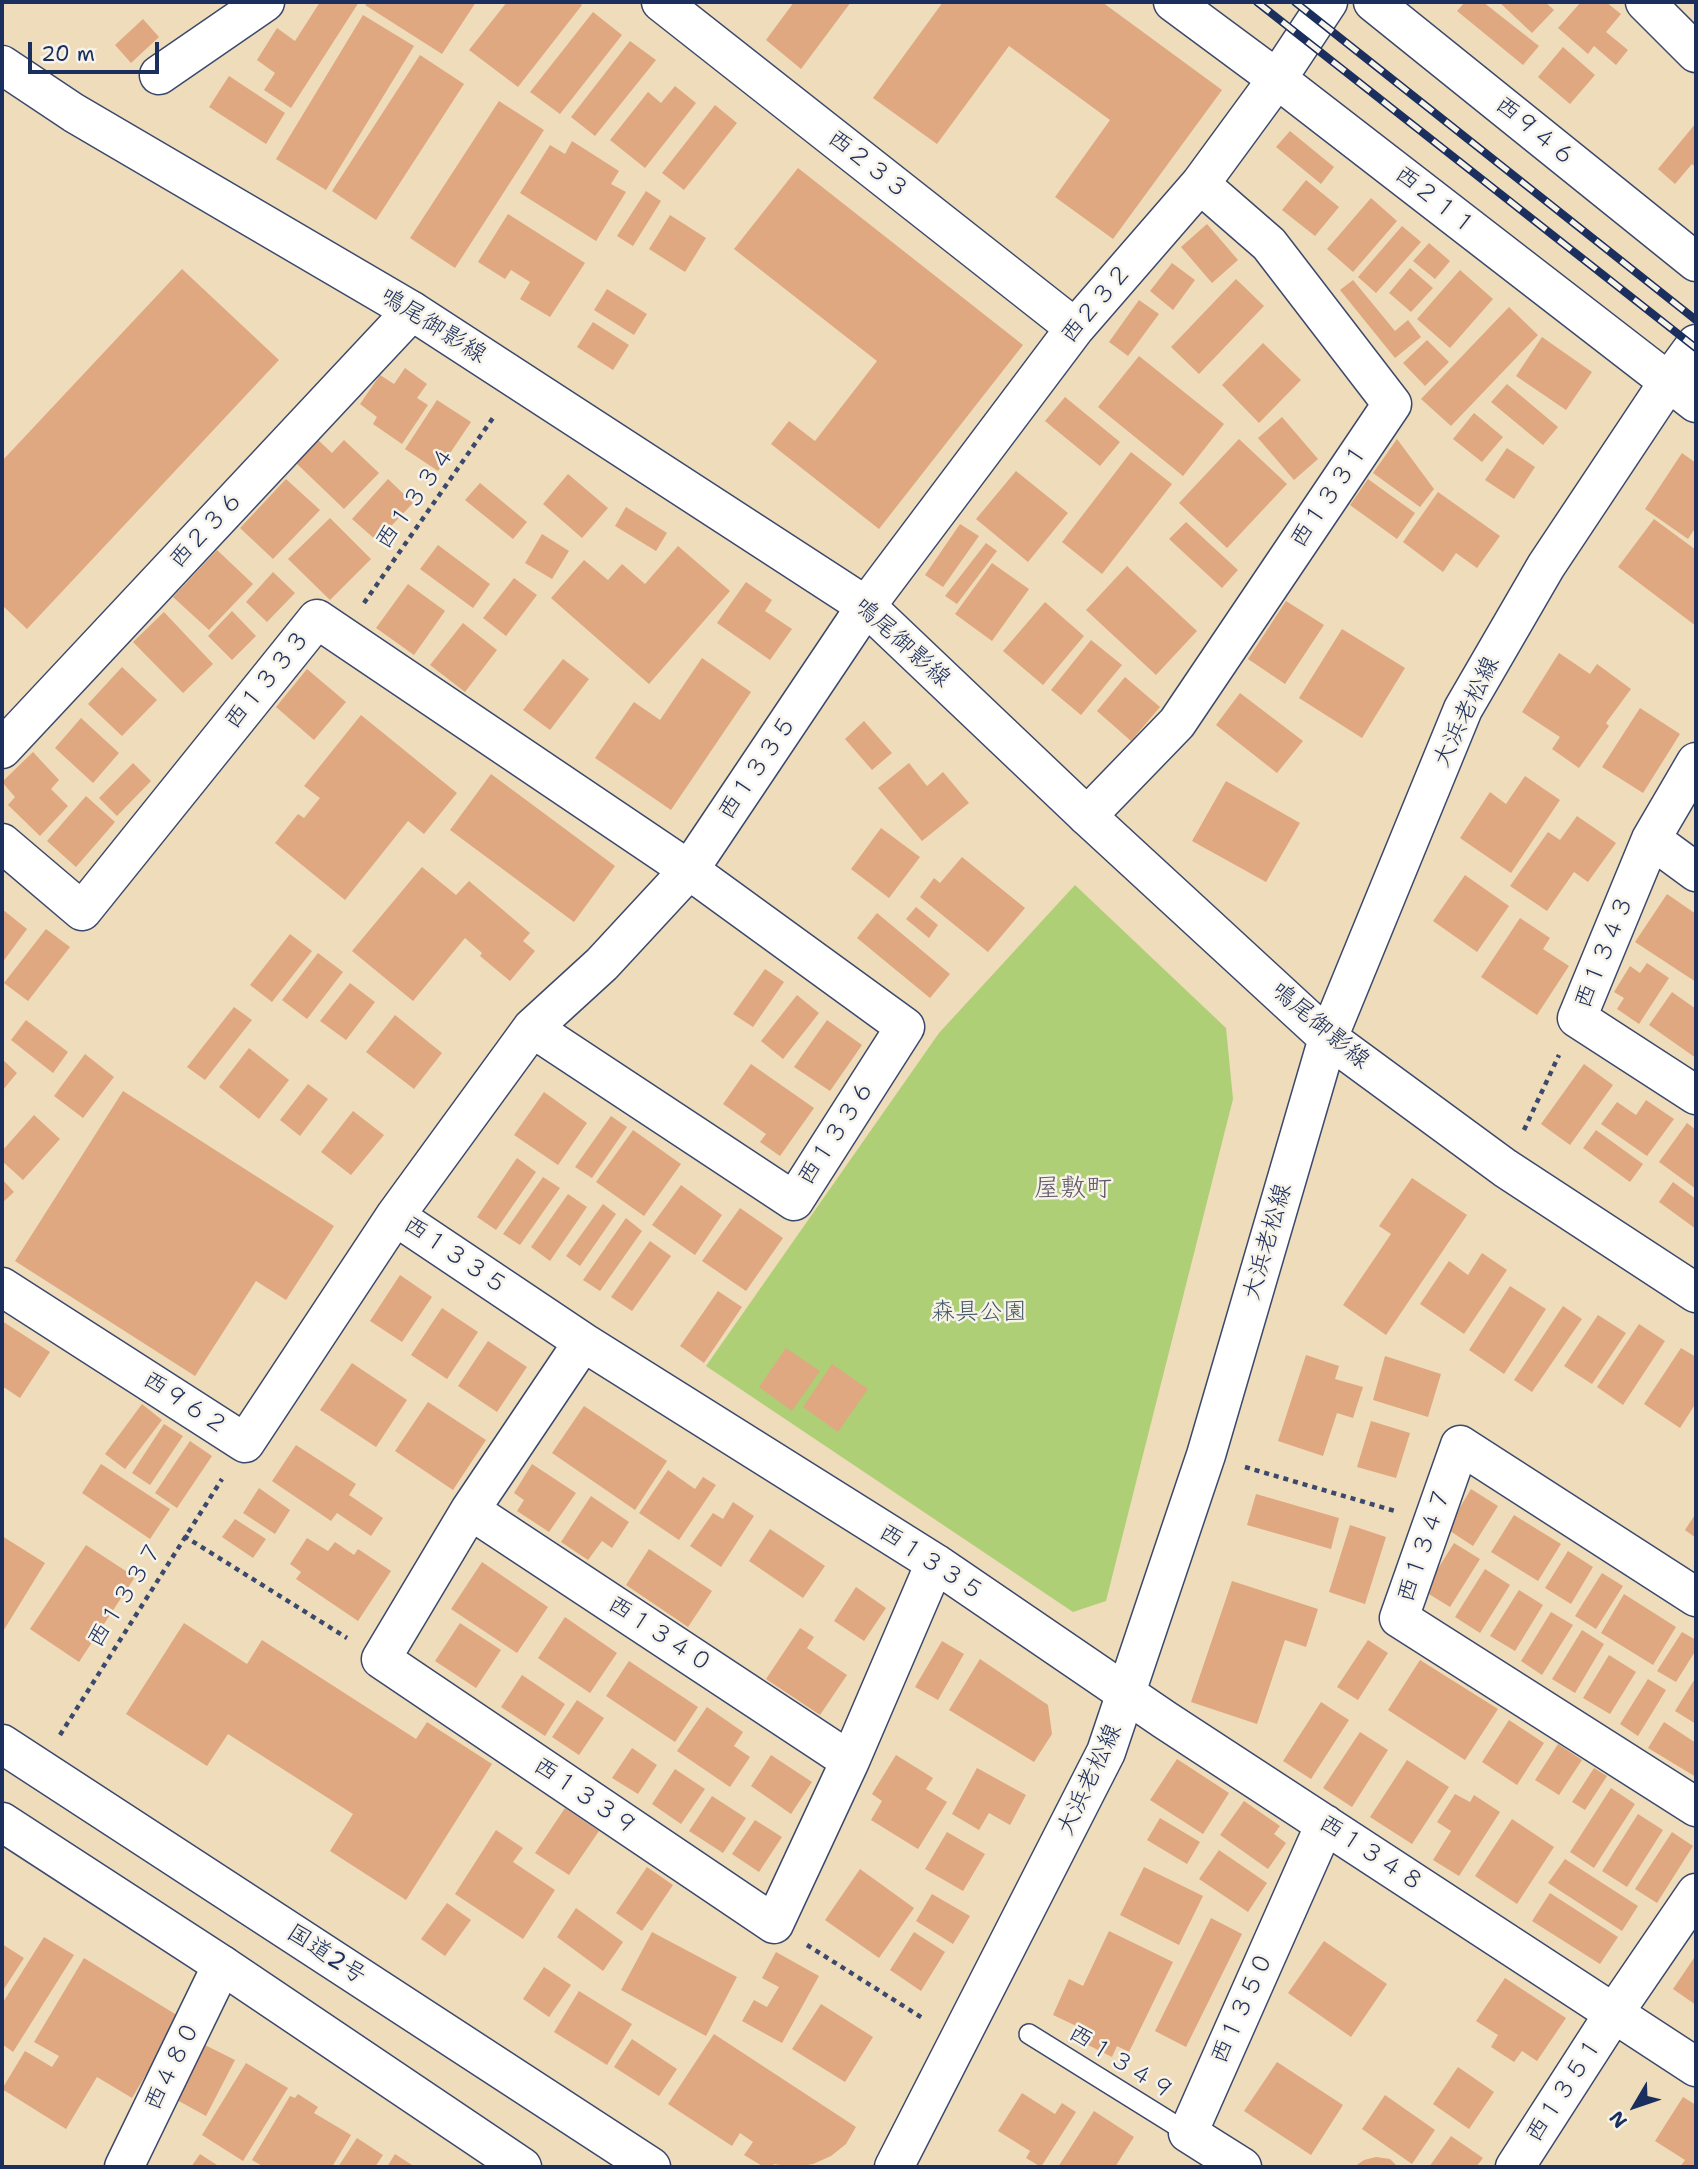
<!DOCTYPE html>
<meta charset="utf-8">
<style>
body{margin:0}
#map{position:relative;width:1698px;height:2169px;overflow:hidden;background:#efdcba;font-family:"Shantell Sans",sans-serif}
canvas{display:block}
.frame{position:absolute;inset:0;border:4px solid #1b2f5e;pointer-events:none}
.north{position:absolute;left:1600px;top:2071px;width:70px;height:70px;-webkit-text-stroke:5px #f7f3e8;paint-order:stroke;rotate:231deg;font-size:19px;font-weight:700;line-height:28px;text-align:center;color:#1b2f5e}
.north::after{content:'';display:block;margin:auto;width:24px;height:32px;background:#1b2f5e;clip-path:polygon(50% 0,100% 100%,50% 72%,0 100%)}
.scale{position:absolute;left:28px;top:42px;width:131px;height:32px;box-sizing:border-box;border:4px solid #1b2f5e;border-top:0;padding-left:9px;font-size:21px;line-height:24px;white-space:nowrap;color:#1b2f5e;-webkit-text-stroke:5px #f7f3e8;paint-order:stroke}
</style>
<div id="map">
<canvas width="1698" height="2169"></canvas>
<div class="frame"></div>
<div class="north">N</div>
<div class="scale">20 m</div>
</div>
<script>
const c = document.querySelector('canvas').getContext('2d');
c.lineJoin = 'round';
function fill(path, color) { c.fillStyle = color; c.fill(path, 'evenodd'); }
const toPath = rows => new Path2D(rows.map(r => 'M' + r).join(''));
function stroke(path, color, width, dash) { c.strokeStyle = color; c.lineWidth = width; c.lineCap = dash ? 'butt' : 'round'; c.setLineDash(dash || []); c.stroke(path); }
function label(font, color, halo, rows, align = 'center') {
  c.font = font + ' "Shantell Sans","Klee One",sans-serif'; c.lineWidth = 5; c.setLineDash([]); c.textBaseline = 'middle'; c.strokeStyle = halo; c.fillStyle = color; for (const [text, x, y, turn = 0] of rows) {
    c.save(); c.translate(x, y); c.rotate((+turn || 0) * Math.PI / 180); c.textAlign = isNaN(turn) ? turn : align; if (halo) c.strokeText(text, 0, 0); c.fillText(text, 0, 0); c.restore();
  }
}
fill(toPath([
 [1075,885,1226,1028,1233,1099,1106,1601,1073,1612,706,1366,939,1033]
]), '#afcf77');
fill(toPath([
 [320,2,359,2,291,108,264,90,275,73,257,60,277,28,295,41],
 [368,2,476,2,442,54,365,5],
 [507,2,578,2,582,5,518,87,469,50],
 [794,2,851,2,801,69,766,40],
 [943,2,1102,2,1222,90,1113,239,1055,197,1110,120,1009,46,937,144,873,98],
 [1465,2,1483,2,1539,46,1523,65,1457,11],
 [1499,2,1545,2,1554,10,1532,33],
 [1581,2,1606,2,1621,14,1606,32,1628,50,1616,65,1594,46,1588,54,1558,28],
 [593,12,622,35,560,114,530,92],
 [363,15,414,46,326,190,276,159],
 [143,19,159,37,131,63,115,45],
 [630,41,656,60,595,136,571,117],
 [1563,47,1595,75,1570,104,1538,77],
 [420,55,464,84,376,220,332,191],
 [229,76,285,113,266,144,209,107],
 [675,86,696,103,645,168,610,140,648,92,661,103],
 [499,101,544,130,455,268,410,238],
 [715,105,737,123,684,190,662,173],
 [1696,123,1696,168,1692,164,1675,184,1658,169],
 [1290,131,1334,167,1321,184,1276,147],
 [572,141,619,171,611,184,626,192,596,241,520,193,550,145,565,154],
 [798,168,1023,345,879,529,771,444,789,421,815,441,877,361,734,249],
 [1306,180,1339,207,1315,236,1282,210],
 [646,191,661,201,633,246,617,236],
 [1371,198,1397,221,1353,272,1327,249],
 [508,214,585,263,550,317,520,299,530,282,511,270,505,279,478,262],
 [670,215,706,238,685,272,649,249],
 [1207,224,1238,260,1212,283,1181,247],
 [1402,226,1421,242,1376,293,1358,277],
 [1429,243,1450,261,1435,279,1413,261],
 [1172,263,1195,280,1173,310,1150,291],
 [1410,268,1433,288,1411,312,1389,293],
 [182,269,279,360,27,629,2,605,2,461],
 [1460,270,1493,299,1450,348,1417,319],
 [1236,279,1264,306,1199,374,1171,347],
 [1353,280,1395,331,1408,320,1421,337,1395,358,1340,290],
 [607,289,647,314,634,335,594,310],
 [1139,300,1159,314,1128,356,1109,342],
 [1509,307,1538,335,1451,426,1421,399],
 [593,322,629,345,613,370,577,347],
 [1542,337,1592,372,1566,410,1516,376],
 [1427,340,1449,362,1425,386,1403,363],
 [1263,343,1301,380,1259,423,1222,385],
 [1139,356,1224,424,1183,476,1098,407],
 [405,368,427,384,417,398,428,405,402,444,373,424,377,417,360,404,380,375,394,384],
 [1507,384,1558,427,1543,445,1491,402],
 [1065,397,1120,442,1100,466,1045,421],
 [437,400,471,422,438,471,405,449],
 [1474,413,1503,437,1482,462,1453,439],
 [1282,417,1318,459,1294,480,1258,438],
 [1239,439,1287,484,1227,548,1179,503],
 [1397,439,1434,489,1420,507,1373,473],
 [318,440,332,453,344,440,379,473,344,509,295,462],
 [1507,448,1535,467,1514,499,1485,480],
 [1131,452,1172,484,1102,574,1062,542],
 [1682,453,1696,463,1696,527,1688,539,1645,509],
 [1016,471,1068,513,1028,562,976,519],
 [568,474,608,508,582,538,543,504],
 [286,479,320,510,273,559,240,528],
 [388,479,413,503,377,541,352,519],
 [1368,479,1415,513,1397,539,1350,505],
 [480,483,527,522,513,539,465,500],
 [1438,492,1500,536,1477,568,1456,553,1443,572,1403,542],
 [626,507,667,533,656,551,615,526],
 [330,518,371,559,330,600,288,559],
 [1654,519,1696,550,1696,626,1618,567],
 [1186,522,1238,570,1222,588,1169,539],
 [960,524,979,536,943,587,925,575],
 [542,534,569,551,552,579,525,563],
 [986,543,997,551,957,604,945,596],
 [438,545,490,584,473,608,420,569],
 [678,546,730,591,649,684,551,598,584,560,608,580,622,564,645,584],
 [217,550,253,584,209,630,173,597],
 [992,563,1029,589,992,641,955,614],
 [1127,566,1197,631,1156,675,1086,610],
 [273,572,295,593,267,622,246,602],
 [514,578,537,595,506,636,483,618],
 [746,582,772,600,765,611,792,629,770,660,717,623],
 [408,584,445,611,414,655,376,628],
 [1286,601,1324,625,1285,684,1248,659],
 [1045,602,1084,636,1043,685,1003,651],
 [232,611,256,636,232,660,208,636],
 [164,612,213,664,183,693,133,642],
 [463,623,497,650,465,692,430,665],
 [1342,629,1405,668,1362,738,1299,698],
 [1091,640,1122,665,1081,715,1051,690],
 [1559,653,1590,674,1597,664,1631,689,1606,723,1609,726,1579,768,1552,749,1560,737,1522,712],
 [702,658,751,692,671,810,595,758,634,702,660,720],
 [563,659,589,679,550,730,523,710],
 [122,667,157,700,122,736,88,704],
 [307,669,346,702,314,740,276,707],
 [1125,677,1160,707,1131,741,1097,711],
 [1240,693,1303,741,1277,773,1216,725],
 [1640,708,1680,734,1643,793,1602,767],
 [361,715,457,793,424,834,408,821,345,900,275,843,298,814,304,818,320,798,304,786],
 [81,718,119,753,93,783,55,748],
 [864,721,892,753,872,770,845,739],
 [33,752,59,780,51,789,68,806,40,836,8,805,15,797,2,782],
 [133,763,151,781,117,816,99,798],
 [909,763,927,786,943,772,969,803,922,841,878,788],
 [491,774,615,866,574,922,450,830],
 [1525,776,1560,800,1511,873,1460,838,1490,792,1506,804],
 [1226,781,1300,823,1266,882,1192,841],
 [86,796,115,822,76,867,47,841],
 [1577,816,1616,843,1588,882,1574,872,1547,911,1510,886,1548,832,1560,840],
 [881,828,920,857,889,898,851,869],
 [962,857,1025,908,988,952,920,897,934,878,940,883],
 [422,867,456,895,469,881,530,933,523,941,535,951,510,981,480,956,482,953,465,938,413,1001,352,951],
 [1465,875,1509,906,1477,952,1433,921],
 [1667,894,1696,914,1696,982,1635,942],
 [916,907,938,925,929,938,906,919],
 [2,909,27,929,2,963],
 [877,913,950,974,930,998,857,938],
 [1520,918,1550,938,1543,949,1569,966,1537,1015,1481,977],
 [46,929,70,947,28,1001,4,983],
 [290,934,312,951,272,1002,250,985],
 [318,953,343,972,307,1019,282,1000],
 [1647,963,1669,978,1639,1024,1617,1009,1624,998,1614,992,1630,966,1640,973],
 [765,969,784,982,753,1027,733,1014],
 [350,983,375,1002,346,1040,320,1021],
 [1672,992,1696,1009,1696,1058,1649,1025],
 [797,995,819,1013,783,1059,761,1041],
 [234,1007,252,1020,205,1080,187,1067],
 [395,1015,442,1053,414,1089,366,1052],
 [26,1020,68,1052,53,1073,11,1040],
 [827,1020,862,1045,830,1091,794,1067],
 [249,1048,289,1080,259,1119,219,1087],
 [85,1054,114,1077,83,1118,54,1096],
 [2,1059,17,1073,2,1091],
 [751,1064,814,1108,780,1156,760,1142,766,1134,723,1104],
 [1584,1064,1613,1085,1570,1145,1541,1124],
 [308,1084,328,1099,300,1136,280,1120],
 [123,1091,334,1226,286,1300,256,1281,195,1376,15,1261],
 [544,1092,587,1123,558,1165,514,1135],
 [1646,1100,1674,1119,1647,1156,1601,1124,1617,1102,1636,1115],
 [353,1111,384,1135,351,1175,321,1152],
 [34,1115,60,1139,23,1180,2,1161,2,1151],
 [611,1116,627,1127,592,1178,575,1167],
 [1687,1123,1696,1130,1696,1189,1659,1162],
 [633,1130,681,1164,644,1216,596,1182],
 [1596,1130,1643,1164,1630,1182,1583,1148],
 [517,1158,536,1172,496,1230,477,1217],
 [543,1177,560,1188,520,1245,503,1234],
 [1412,1178,1467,1215,1386,1335,1343,1305,1391,1234,1379,1226],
 [2,1179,14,1192,2,1203],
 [1673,1182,1696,1199,1696,1229,1659,1202],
 [681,1185,722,1215,695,1255,652,1225],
 [568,1194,587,1207,550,1261,531,1247],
 [603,1204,616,1214,580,1266,566,1256],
 [740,1208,783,1238,746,1291,702,1261],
 [626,1218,642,1231,600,1291,583,1280],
 [650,1241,671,1256,632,1311,611,1297],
 [1482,1253,1507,1270,1464,1334,1420,1304,1449,1261,1468,1275],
 [400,1275,432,1297,402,1342,370,1321],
 [1510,1286,1546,1309,1504,1374,1469,1350],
 [718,1291,742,1307,704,1363,680,1346],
 [1563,1306,1582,1319,1532,1392,1514,1380],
 [442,1308,478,1332,447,1379,411,1355],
 [1598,1315,1626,1333,1592,1384,1564,1366],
 [2,1321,50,1352,20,1398,2,1386],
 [1639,1324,1665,1341,1623,1405,1597,1387],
 [488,1341,527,1367,497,1412,458,1386],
 [786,1348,820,1371,792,1411,759,1387],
 [1681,1348,1696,1357,1696,1403,1680,1428,1644,1404],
 [1306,1355,1339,1366,1335,1379,1363,1387,1353,1418,1337,1413,1323,1456,1278,1441],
 [1385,1356,1441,1374,1428,1417,1373,1400],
 [352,1363,407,1400,376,1447,320,1410],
 [832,1364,868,1389,838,1432,803,1407],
 [428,1402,486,1440,453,1490,395,1451],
 [142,1404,162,1420,125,1469,105,1454],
 [584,1406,667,1461,635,1510,552,1453],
 [1371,1421,1410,1433,1396,1478,1357,1467],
 [164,1424,183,1436,150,1485,132,1473],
 [190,1441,212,1456,177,1508,155,1493],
 [296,1445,356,1484,349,1495,383,1518,371,1536,337,1513,331,1521,272,1481],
 [101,1464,170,1509,150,1539,82,1493],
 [532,1464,576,1493,549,1532,517,1511,524,1500,514,1493],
 [668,1470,695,1489,703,1477,716,1485,679,1540,639,1513],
 [259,1488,290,1510,275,1534,243,1513],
 [1471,1489,1498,1506,1473,1546,1447,1529],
 [1256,1494,1339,1518,1331,1549,1247,1525],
 [591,1496,629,1522,612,1548,602,1541,588,1560,561,1542],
 [733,1502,754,1516,721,1567,690,1546,713,1513,723,1519],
 [1696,1513,1696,1538,1685,1530],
 [1514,1515,1561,1544,1538,1581,1491,1552],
 [235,1519,266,1539,253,1558,222,1537],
 [1350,1525,1386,1537,1365,1604,1329,1592],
 [770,1529,825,1566,803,1598,749,1561],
 [2,1536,45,1563,2,1633],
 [307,1538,328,1551,335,1542,354,1555,358,1549,391,1571,358,1621,296,1579,301,1572,290,1564],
 [1454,1543,1480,1559,1450,1607,1424,1591],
 [86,1545,135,1577,79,1662,30,1629],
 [649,1549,712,1591,688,1627,626,1585],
 [1568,1551,1593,1567,1571,1604,1545,1588],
 [482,1562,548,1607,517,1653,451,1609],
 [1485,1569,1510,1585,1480,1633,1455,1617],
 [1602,1573,1623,1586,1596,1629,1575,1616],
 [1232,1581,1318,1609,1306,1647,1285,1640,1257,1724,1191,1702],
 [856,1587,886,1608,864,1641,834,1621],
 [1519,1590,1543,1605,1515,1651,1490,1636],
 [1624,1594,1676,1627,1653,1665,1601,1633],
 [1551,1612,1573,1625,1542,1675,1521,1661],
 [565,1617,617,1653,590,1693,538,1658],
 [184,1623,247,1664,262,1640,416,1739,427,1722,492,1764,406,1900,330,1851,353,1814,228,1734,207,1766,126,1714],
 [460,1623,501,1650,476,1688,435,1661],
 [800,1628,814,1637,807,1648,847,1675,820,1715,766,1679],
 [1582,1630,1604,1644,1575,1693,1552,1679],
 [1682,1632,1696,1640,1696,1650,1676,1682,1657,1671],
 [1368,1640,1388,1653,1358,1700,1337,1687],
 [942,1641,964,1654,938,1700,915,1687],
 [1609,1655,1636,1672,1610,1714,1583,1698],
 [980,1659,1048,1705,1052,1734,1034,1762,949,1710],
 [1420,1660,1498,1709,1465,1760,1388,1710],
 [629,1661,698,1707,675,1742,606,1696],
 [522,1675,565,1704,545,1736,501,1707],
 [1696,1677,1696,1724,1675,1711],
 [1648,1679,1666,1690,1638,1736,1620,1724],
 [577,1700,604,1718,579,1755,552,1737],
 [1321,1702,1349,1720,1311,1779,1283,1761],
 [707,1707,743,1732,734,1746,750,1757,730,1787,677,1751],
 [1509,1720,1544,1743,1517,1785,1482,1762],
 [1664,1722,1696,1743,1696,1777,1648,1748],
 [1360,1732,1388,1750,1352,1807,1323,1788],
 [1558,1744,1582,1760,1559,1795,1535,1780],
 [632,1748,657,1765,638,1794,612,1778],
 [771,1755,812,1782,791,1814,751,1786],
 [896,1755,933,1778,926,1789,947,1802,918,1849,871,1820,882,1801,872,1794],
 [1177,1759,1229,1793,1203,1834,1150,1800],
 [1407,1760,1449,1787,1412,1844,1370,1817],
 [977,1768,1026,1795,1010,1825,989,1813,979,1830,952,1814],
 [1594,1768,1607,1776,1585,1810,1572,1802],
 [675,1769,705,1789,681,1824,652,1804],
 [1611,1788,1635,1804,1594,1868,1570,1852],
 [1455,1794,1470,1802,1474,1795,1500,1812,1459,1876,1433,1860,1451,1831,1437,1822],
 [712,1796,746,1818,723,1853,689,1831],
 [1244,1801,1280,1826,1274,1834,1286,1843,1268,1869,1220,1835],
 [565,1808,599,1831,569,1875,535,1853],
 [1638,1814,1663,1830,1627,1887,1602,1871],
 [1160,1818,1200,1842,1187,1864,1147,1840],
 [1512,1819,1554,1847,1517,1904,1475,1876],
 [755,1820,782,1837,759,1872,732,1854],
 [496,1830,523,1848,513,1862,555,1890,523,1939,455,1894],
 [947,1832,985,1854,963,1891,925,1869],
 [1672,1832,1693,1846,1657,1903,1635,1889],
 [1219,1850,1267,1883,1248,1912,1199,1879],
 [1565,1859,1638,1906,1622,1931,1548,1883],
 [647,1867,673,1885,642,1931,616,1913],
 [1144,1867,1203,1896,1179,1945,1120,1915],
 [860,1869,914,1908,879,1958,825,1920],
 [1550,1893,1618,1937,1600,1964,1532,1921],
 [932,1894,970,1916,953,1944,916,1921],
 [447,1903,471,1920,445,1956,421,1939],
 [576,1908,623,1942,603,1971,557,1937],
 [1211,1918,1242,1934,1186,2047,1155,2031],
 [1109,1931,1173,1962,1129,2052,1117,2046,1112,2057,1082,2042,1087,2031,1053,2015,1069,1979,1083,1986],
 [652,1932,737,1977,706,2036,621,1990],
 [914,1932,945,1952,921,1991,890,1970],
 [44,1937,74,1955,13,2052,2,2044,2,2004],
 [1324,1941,1387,1984,1351,2037,1288,1993],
 [2,1944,24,1958,2,1992],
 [776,1952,819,1976,782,2043,742,2021,754,2000,767,2007,779,1987,762,1978],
 [1696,1955,1696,2005,1673,1989],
 [84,1958,180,2017,132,2098,97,2077,66,2129,2,2089,25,2051,52,2067,59,2056,34,2042],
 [544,1967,571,1985,549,2017,523,1999],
 [1505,1978,1566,2018,1537,2061,1522,2051,1514,2062,1491,2047,1498,2035,1476,2021],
 [579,1991,632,2024,607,2065,554,2032],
 [821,2004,873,2037,845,2082,792,2049],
 [714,2034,856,2127,846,2144,831,2156,813,2164,794,2167,774,2164,772,2167,764,2167,744,2155,753,2142,740,2133,732,2146,668,2104],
 [632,2039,677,2069,659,2096,614,2067],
 [205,2045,235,2060,206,2116,177,2100],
 [1277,2062,1343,2105,1311,2155,1244,2111],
 [246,2063,288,2088,243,2161,202,2135],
 [1458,2067,1494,2092,1469,2129,1433,2104],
 [1022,2093,1055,2114,1062,2103,1076,2112,1041,2167,1026,2158,1030,2151,998,2131],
 [298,2094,318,2107,314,2113,351,2135,332,2167,264,2167,252,2160,290,2096,295,2098],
 [1385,2095,1435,2130,1412,2164,1362,2129],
 [1683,2097,1696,2105,1696,2167,1680,2167,1685,2160,1655,2141],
 [1094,2111,1134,2137,1115,2167,1058,2167],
 [1451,2136,1483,2158,1476,2167,1429,2167],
 [357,2138,383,2155,375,2167,338,2167],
 [200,2154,220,2167,191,2167],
 [395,2154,415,2167,387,2167],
 [1376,2157,1390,2159,1398,2167,1354,2167,1364,2160]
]), '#dfa880');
const service = toPath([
 [1029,2034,1188,2133]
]);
const minor = toPath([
 [661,2,1075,328],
 [1173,2,1277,79,1696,403],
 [1373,2,1696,262],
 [1645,2,1696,53],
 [159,75,265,2],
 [2,749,412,311],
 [1696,762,1651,839,1577,1018,1696,1095],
 [1087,816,1177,723,1392,404,1269,244,1200,184],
 [1651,839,1696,872],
 [2,843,82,911,317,619,689,870,905,1027,794,1201,532,1028],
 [395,1216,583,1342,935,1563,1165,1720,1696,2067],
 [2,1287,245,1443,395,1216,532,1028,602,964,689,870,866,606,1075,328,1200,184,1277,79,1328,2],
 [583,1342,470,1510,381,1659,774,1924,850,1761,935,1563],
 [470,1510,850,1761],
 [1696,1597,1460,1445,1399,1618,1696,1807],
 [124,2167,222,1965],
 [1242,2167,1188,2133,1325,1824],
 [1515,2167,1614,2013,1696,1893]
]);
const tertiary = toPath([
 [2,65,74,113,412,311,866,606,1087,816,1328,1038,1505,1168,1696,1293],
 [894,2167,1106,1752,1206,1455,1328,1038,1463,709,1546,566,1669,381,1696,344]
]);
const trunk = toPath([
 [2,1744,651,2167],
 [2,1822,222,1965,522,2167]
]);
stroke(service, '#3b496c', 22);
stroke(minor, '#3b496c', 41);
stroke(tertiary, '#3b496c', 41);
stroke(trunk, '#3b496c', 41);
stroke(toPath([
 [364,603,495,415],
 [1524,1130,1559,1055],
 [1245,1467,1395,1511],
 [184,1536,347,1638],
 [60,1735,222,1479],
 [807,1945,924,2019]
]), '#3b496c', 4.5, [5, 5]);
stroke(service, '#fff', 19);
stroke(minor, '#fff', 38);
stroke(tertiary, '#fff', 38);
stroke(trunk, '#fff', 38);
const rail = toPath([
 [1257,2,1696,348],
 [1295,2,1696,320]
]);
stroke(rail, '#1b2f5e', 8);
stroke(rail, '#f7f3e8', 5, [16]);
label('24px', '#1b2f5e', '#f7f3e8', [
 ["西９４６",1535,132,39],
 ["西２３３",868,165,38],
 ["西２１１",1435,201,38],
 ["西２３２",1097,304,-50],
 ["鳴尾御影線",433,326,32],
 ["西１３３１",1330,496,-56],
 ["西１３３４",416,498,-55],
 ["西２３６",207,530,-47],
 ["鳴尾御影線",902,643,42],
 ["西１３３３",268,680,-51],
 ["大浜老松線",1467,712,-64],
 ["西１３３５",758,768,-56],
 ["西１３４３",1605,952,-68],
 ["鳴尾御影線",1320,1026,40],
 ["西１３３６",837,1133,-57],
 ["大浜老松線",1268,1242,-74],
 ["西１３３５",455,1256,34],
 ["西９６２",185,1404,33],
 ["西１３４７",1425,1545,-71],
 ["西１３３５",931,1563,33],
 ["西１３３７",126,1595,-58],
 ["西１３４０",660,1635,33],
 ["大浜老松線",1090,1780,-65],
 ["西１３３９",585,1797,34],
 ["西１３４８",1371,1854,33],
 ["国道2号",326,1955,33],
 ["西１３５０",1243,2008,-66],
 ["西１３４９",1121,2063,32],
 ["西４８０",173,2066,-64],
 ["西１３５１",1565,2090,-57]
]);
label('24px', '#405764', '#f7f3e8', [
 ["森具公園",979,1313]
]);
label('26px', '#60596a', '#f7f3e8', [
 ["屋敷町",1073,1189]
]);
</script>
